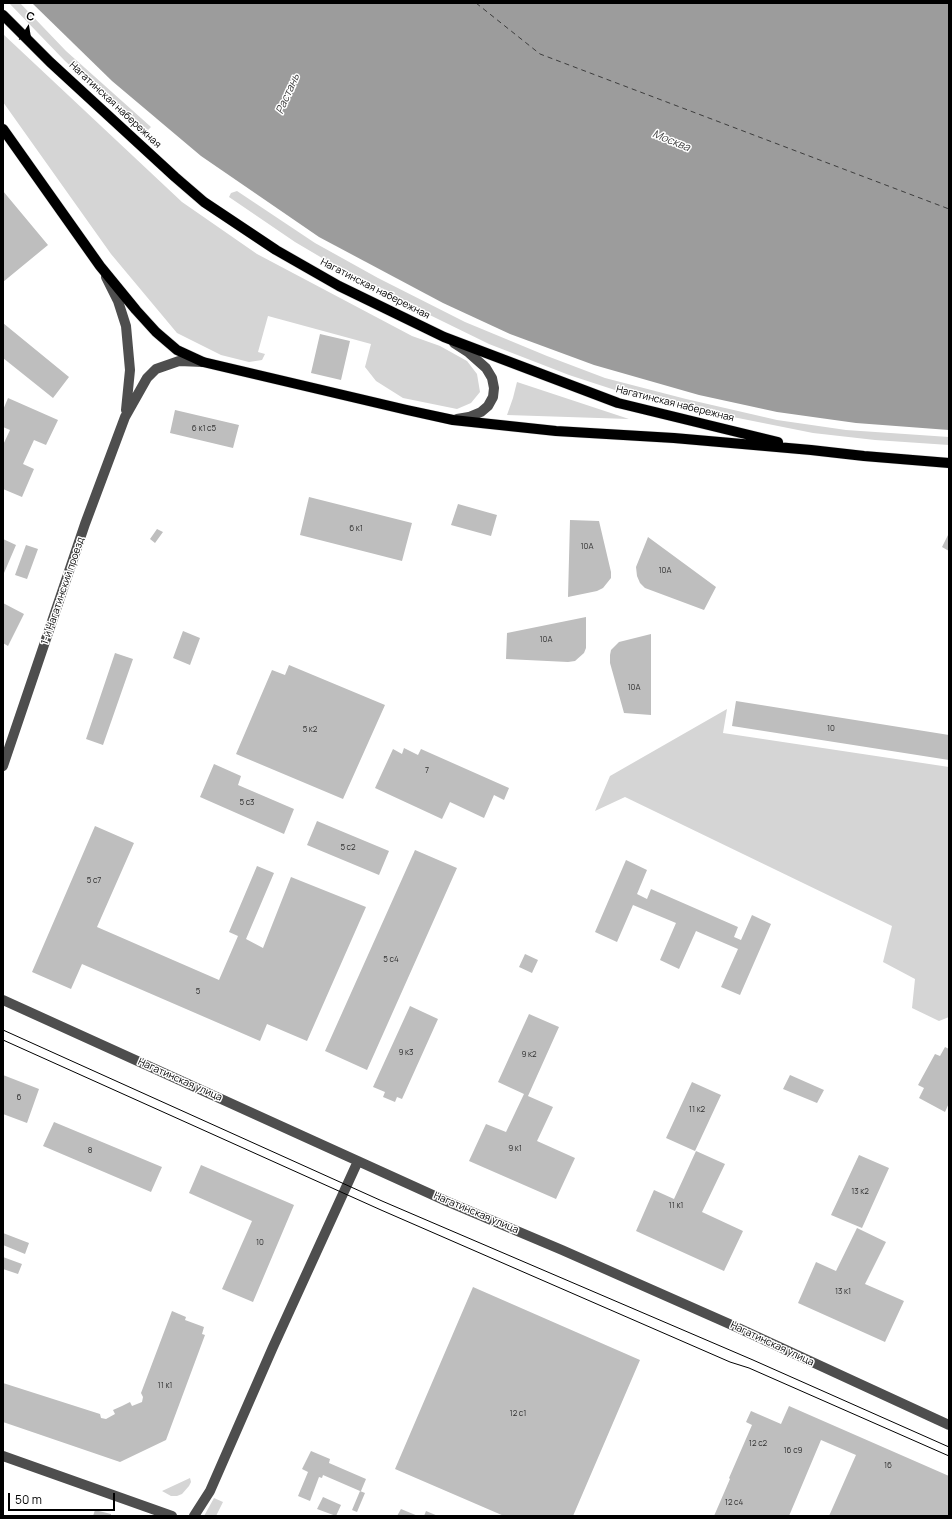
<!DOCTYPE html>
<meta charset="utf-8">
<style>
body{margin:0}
#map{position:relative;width:952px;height:1519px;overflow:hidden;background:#fff;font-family:Manrope,sans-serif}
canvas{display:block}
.frame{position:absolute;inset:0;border:4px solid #000;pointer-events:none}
.north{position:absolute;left:8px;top:8px;width:40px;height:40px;-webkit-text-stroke:3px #fff;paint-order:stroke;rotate:12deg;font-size:11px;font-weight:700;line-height:16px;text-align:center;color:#000}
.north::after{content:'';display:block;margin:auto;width:14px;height:18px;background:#000;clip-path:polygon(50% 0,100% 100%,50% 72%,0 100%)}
.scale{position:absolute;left:8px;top:1493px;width:107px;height:18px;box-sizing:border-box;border:2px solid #000;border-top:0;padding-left:5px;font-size:12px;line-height:14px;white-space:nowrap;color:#000;-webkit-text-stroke:3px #fff;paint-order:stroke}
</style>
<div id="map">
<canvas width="952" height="1519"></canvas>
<div class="frame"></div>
<div class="north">С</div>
<div class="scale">50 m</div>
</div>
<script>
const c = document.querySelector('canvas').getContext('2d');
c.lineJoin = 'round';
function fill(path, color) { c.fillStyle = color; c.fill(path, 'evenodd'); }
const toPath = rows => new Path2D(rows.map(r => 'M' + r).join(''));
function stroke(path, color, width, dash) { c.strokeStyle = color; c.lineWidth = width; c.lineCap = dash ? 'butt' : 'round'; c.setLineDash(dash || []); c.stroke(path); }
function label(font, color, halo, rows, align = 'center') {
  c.font = font + ' Manrope,sans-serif'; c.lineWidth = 3; c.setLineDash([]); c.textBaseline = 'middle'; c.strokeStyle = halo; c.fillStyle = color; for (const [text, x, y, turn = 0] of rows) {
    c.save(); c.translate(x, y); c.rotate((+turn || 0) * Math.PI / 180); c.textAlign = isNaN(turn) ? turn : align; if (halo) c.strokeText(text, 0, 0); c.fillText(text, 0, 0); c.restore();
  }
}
fill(toPath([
 [9,3,20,3,66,51,151,127,148,130,139,128,65,61],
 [3,34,182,202,257,254,412,336,440,346,467,361,477,374,480,392,471,403,457,409,403,398,376,381,365,367,371,344,268,316,258,352,265,354,262,360,249,362,221,355,177,333,111,254,3,102],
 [237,191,315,243,378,278,465,322,547,356,605,378,686,399,777,420,846,430,949,437,949,445,875,440,813,433,678,406,618,391,569,375,489,344,395,298,339,268,295,242,229,197,231,193],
 [517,382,629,419,507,415,513,398],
 [727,709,723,733,949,767,949,1017,939,1021,912,1008,915,979,883,962,892,926,625,797,595,811,610,776],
 [190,1478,191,1482,189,1486,182,1494,177,1496,171,1496,162,1491],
 [214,1498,223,1502,216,1516,204,1516]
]), '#d5d5d5');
fill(toPath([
 [32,3,949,3,949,430,856,423,777,412,699,395,594,365,510,334,443,303,319,237,201,156,112,81]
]), '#9c9c9c');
stroke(toPath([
 [476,3,540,54,949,209]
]), '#3d3d3d', 1, [5, 4]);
fill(toPath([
 [3,191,48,245,3,282],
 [3,323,69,377,53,398,3,358],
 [320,334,350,341,341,380,311,373],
 [8,398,58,420,46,445,34,440,23,464,34,469,22,497,3,489,3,445,10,430,3,427,3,410],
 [175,410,239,425,233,448,170,433],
 [309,497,412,523,402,561,300,535],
 [458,504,497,515,491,536,451,525],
 [570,520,599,521,611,572,611,578,603,588,597,591,568,597],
 [157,529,163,532,155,543,150,539],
 [949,533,949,551,942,547],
 [648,537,716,587,704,610,645,588,640,583,637,576,636,567],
 [3,539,16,545,4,573,3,572],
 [26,545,38,549,27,579,15,575],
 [3,603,24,614,8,646,3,643],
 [586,617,586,648,584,653,575,661,568,662,506,659,507,633],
 [183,631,200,638,190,665,173,658],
 [651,634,651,715,624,713,610,663,610,655,611,650,619,642],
 [115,653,133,659,103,745,86,739],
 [289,665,385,705,343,799,236,754,272,670,285,675],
 [736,701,949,735,949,760,732,726],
 [404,748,418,755,421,749,509,788,504,800,494,795,484,818,450,802,442,819,375,788,393,749,402,754],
 [214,764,241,776,238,785,294,809,284,834,200,797],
 [317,821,389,851,379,875,307,845],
 [95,826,134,843,97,927,219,980,238,936,229,932,257,866,274,873,246,939,263,948,291,877,366,907,307,1041,267,1024,260,1041,82,964,71,989,32,972],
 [415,850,457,868,367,1070,325,1051],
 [626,860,647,870,637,894,647,899,651,889,738,927,734,937,741,940,752,915,771,924,740,995,721,987,738,949,696,931,679,969,660,960,676,923,633,905,617,942,595,932],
 [525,954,538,960,532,973,519,967],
 [410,1006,438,1019,402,1099,397,1097,395,1102,383,1097,385,1092,373,1087],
 [529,1014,559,1027,528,1096,553,1107,537,1141,575,1158,556,1199,469,1161,486,1124,506,1132,524,1094,498,1082],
 [945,1047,949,1049,949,1103,945,1112,919,1098,924,1088,918,1085,935,1054,940,1056],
 [3,1075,39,1089,27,1123,3,1114],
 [790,1075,824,1090,817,1103,783,1089],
 [692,1082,721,1095,695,1151,666,1138],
 [54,1122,162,1167,151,1192,43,1146],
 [696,1151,725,1164,702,1212,743,1231,724,1271,636,1231,654,1190,674,1199],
 [859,1155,889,1168,862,1228,831,1215],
 [201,1165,294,1205,253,1302,222,1289,252,1221,189,1193],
 [857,1228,886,1242,865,1284,904,1301,885,1342,798,1303,816,1262,836,1271],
 [3,1233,29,1243,25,1254,3,1245],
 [3,1257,22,1264,18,1274,3,1269],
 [473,1287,640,1360,573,1516,504,1516,395,1469],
 [172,1311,186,1317,185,1320,204,1327,202,1334,205,1335,166,1440,120,1462,3,1422,3,1383,100,1414,101,1418,106,1419,115,1414,113,1410,122,1406,130,1402,132,1406,142,1402,143,1397,141,1393],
 [789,1406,949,1476,949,1516,829,1516,856,1455,821,1440,789,1516,714,1516,730,1479,729,1478,752,1425,746,1422,751,1411,781,1424],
 [311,1451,330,1459,329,1463,366,1479,361,1491,360,1491,365,1493,357,1512,352,1510,360,1491,323,1475,322,1478,319,1477,310,1501,298,1496,308,1472,302,1469],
 [323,1497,341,1505,336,1516,317,1509],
 [401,1509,418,1516,397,1516],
 [95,1510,111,1514,111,1516,93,1516],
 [426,1511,438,1516,424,1516]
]), '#bebebe');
const major = toPath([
 [3,15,50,62,175,177,204,202,276,250,339,286,444,337,618,403,778,442],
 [3,129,100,266,136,310,156,332,177,350,203,362,407,410,453,420,556,431,674,438,811,450,864,456,949,463]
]);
stroke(major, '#dbdbdb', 11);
stroke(toPath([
 [106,277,118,301,126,326,130,370,126,410],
 [454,343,468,352,486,368,492,378,494,388,493,397,488,406,481,412,469,417,457,419],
 [3,766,85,524,125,417,147,378,156,369,179,361,203,362],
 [3,1000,446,1201,562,1250,734,1326,949,1425],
 [3,1456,172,1516],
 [194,1516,210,1491,273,1347,358,1161]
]), '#4e4e4e', 10);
stroke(major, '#000', 10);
stroke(toPath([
 [3,1030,382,1201,753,1360,949,1447],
 [3,1040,381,1210,730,1362,749,1368,949,1456]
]), '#000', 1);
label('8px', '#303030', null, [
 ["6 к1 с5",204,429],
 ["6 к1",356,529],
 ["10А",587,547],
 ["10А",665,571],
 ["10А",546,640],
 ["10А",634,688],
 ["10",831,729],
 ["5 к2",310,730],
 ["7",427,771],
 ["5 с3",247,803],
 ["5 с2",348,848],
 ["5 с7",94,881],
 ["5 с4",391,960],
 ["5",198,992],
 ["9 к3",406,1053],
 ["9 к2",529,1055],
 ["6",19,1098],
 ["11 к2",697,1110],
 ["9 к1",515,1149],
 ["8",90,1151],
 ["13 к2",860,1192],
 ["11 к1",676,1206],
 ["10",260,1243],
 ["13 к1",843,1292],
 ["11 к1",165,1386],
 ["12 с1",518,1414],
 ["12 с2",758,1444],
 ["16 с9",793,1451],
 ["16",888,1466],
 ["12 с4",734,1503]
]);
label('10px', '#000', '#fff', [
 ["Нагатинская набережная",115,105,43],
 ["Нагатинская набережная",375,289,27],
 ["Нагатинская набережная",675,404,14],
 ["1-й Нагатинский проезд",63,591,-71],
 ["Нагатинская улица",180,1080,24],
 ["Нагатинская улица",476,1213,23],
 ["Нагатинская улица",772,1344,25]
]);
label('italic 11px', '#3d3d3d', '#fff', [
 ["Растань",288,94,-66],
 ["Москва",671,141,22]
]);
</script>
